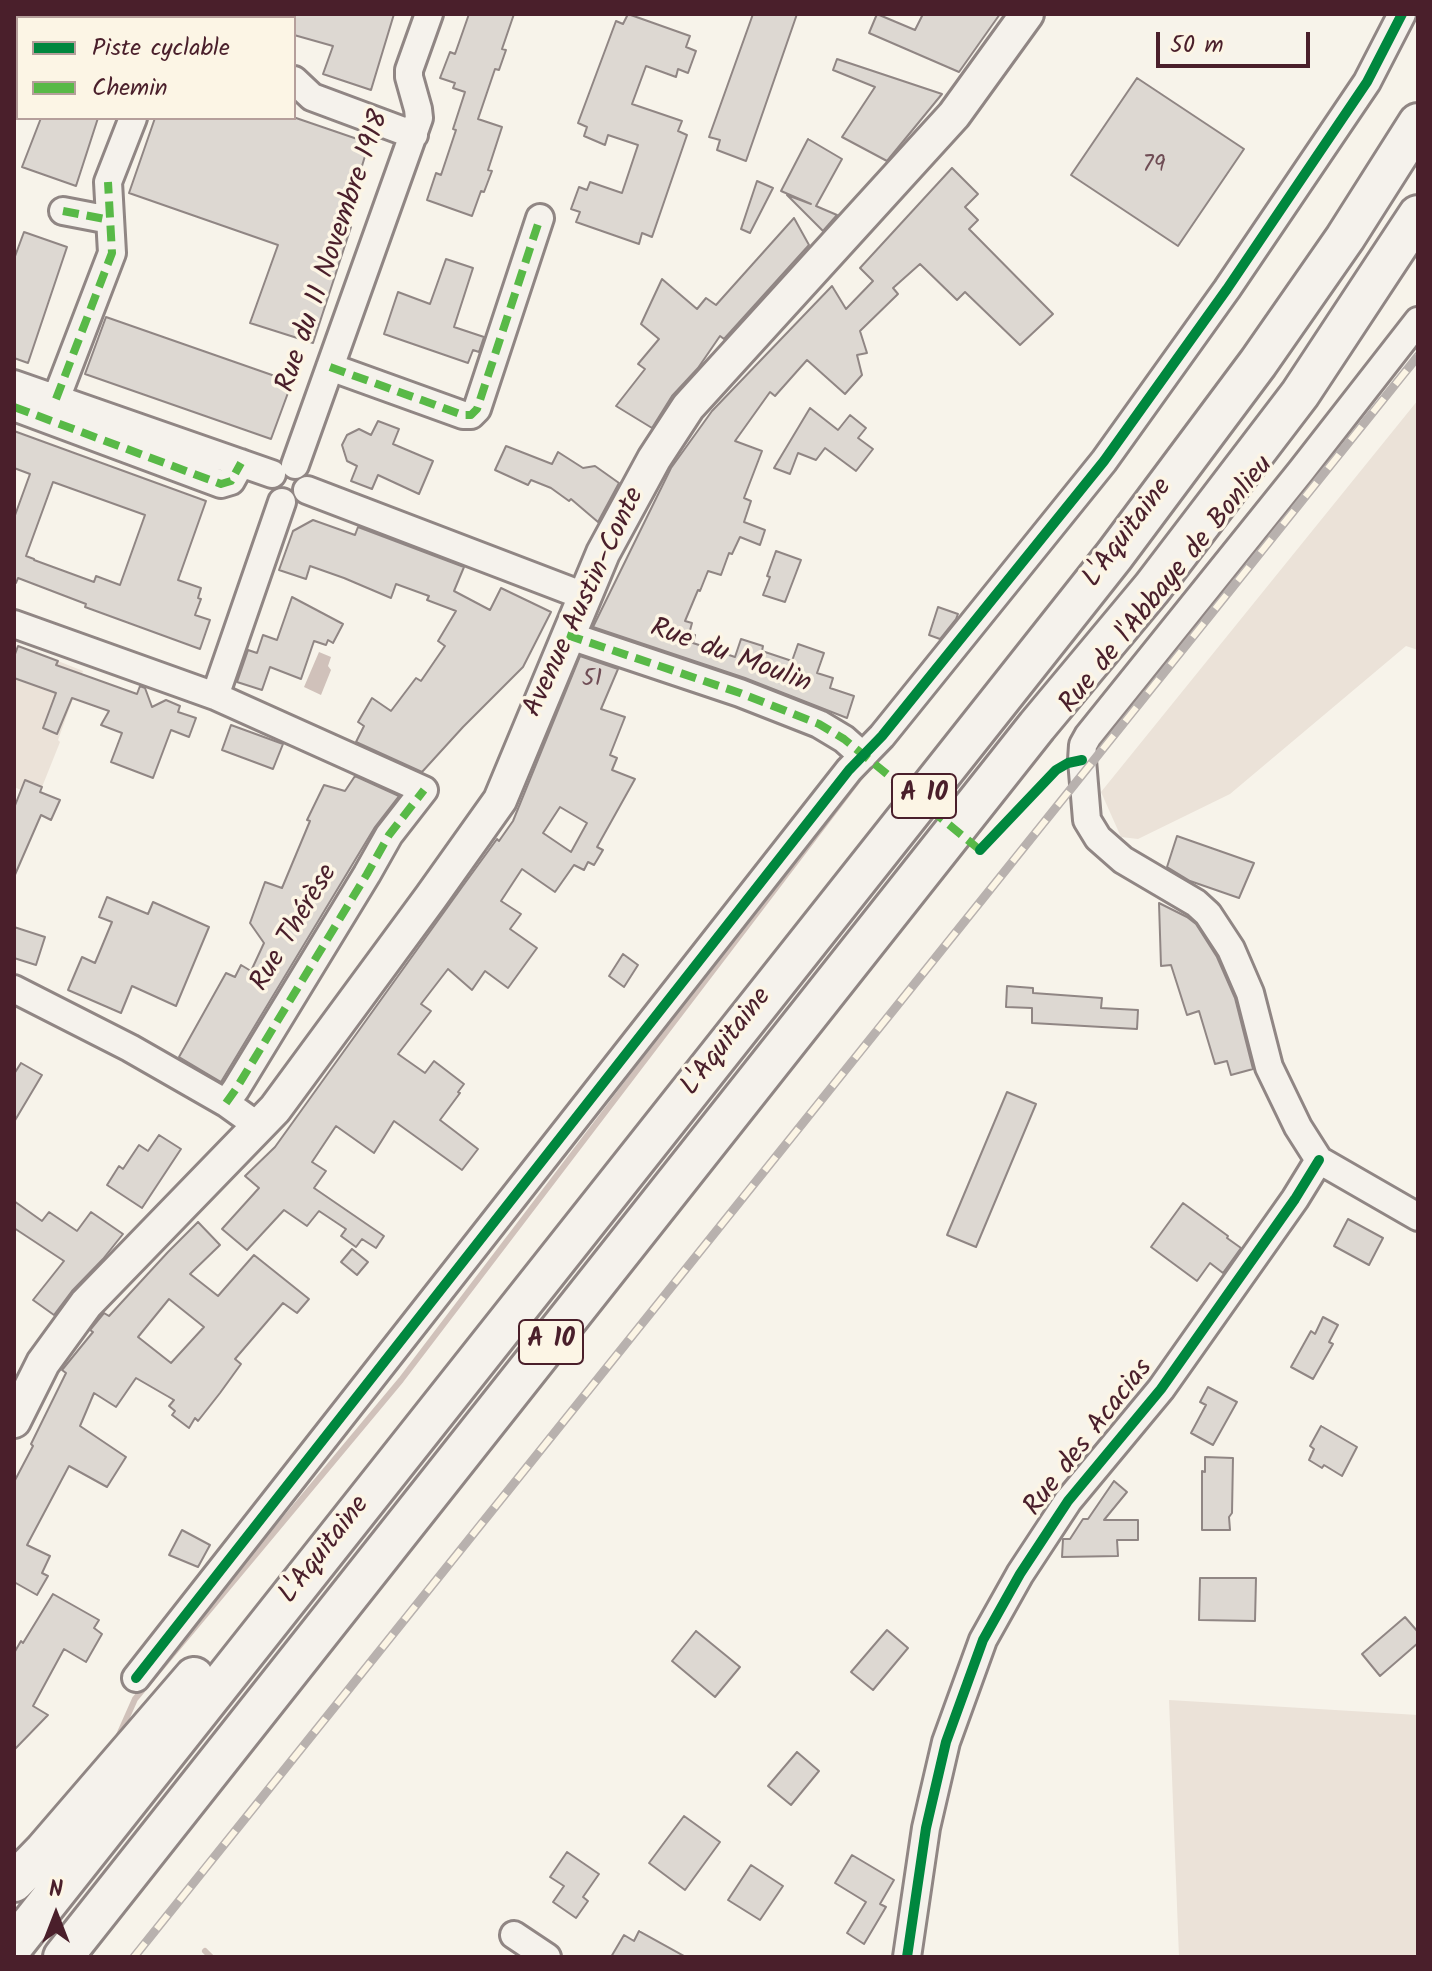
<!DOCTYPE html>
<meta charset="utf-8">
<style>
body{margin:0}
#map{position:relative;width:1432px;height:1971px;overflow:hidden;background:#f7f3ea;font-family:Kalam,sans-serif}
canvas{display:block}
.frame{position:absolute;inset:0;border:16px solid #4a1f2b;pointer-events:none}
.legend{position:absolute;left:16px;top:16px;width:280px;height:104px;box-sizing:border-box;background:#fcf5e5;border:2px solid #b59f9b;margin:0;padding:10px 14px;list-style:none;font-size:24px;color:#4a1f2b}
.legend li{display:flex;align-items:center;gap:16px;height:40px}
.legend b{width:40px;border:2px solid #b59f9b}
.north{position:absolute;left:16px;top:1875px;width:80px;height:80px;-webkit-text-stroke:6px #fcf5e5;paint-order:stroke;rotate:0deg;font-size:22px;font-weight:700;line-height:32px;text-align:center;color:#4a1f2b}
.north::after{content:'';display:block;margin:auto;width:28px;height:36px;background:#4a1f2b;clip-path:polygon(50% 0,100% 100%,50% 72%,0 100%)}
.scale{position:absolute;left:1156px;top:32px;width:154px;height:36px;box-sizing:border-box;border:4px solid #4a1f2b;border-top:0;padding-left:10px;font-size:24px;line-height:28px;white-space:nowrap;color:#4a1f2b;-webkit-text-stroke:6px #fcf5e5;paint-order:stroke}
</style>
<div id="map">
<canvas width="1432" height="1971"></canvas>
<div class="frame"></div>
<ul class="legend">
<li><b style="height:10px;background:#00873e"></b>Piste cyclable</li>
<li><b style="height:10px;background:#58b947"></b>Chemin</li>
</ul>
<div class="north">N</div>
<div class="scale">50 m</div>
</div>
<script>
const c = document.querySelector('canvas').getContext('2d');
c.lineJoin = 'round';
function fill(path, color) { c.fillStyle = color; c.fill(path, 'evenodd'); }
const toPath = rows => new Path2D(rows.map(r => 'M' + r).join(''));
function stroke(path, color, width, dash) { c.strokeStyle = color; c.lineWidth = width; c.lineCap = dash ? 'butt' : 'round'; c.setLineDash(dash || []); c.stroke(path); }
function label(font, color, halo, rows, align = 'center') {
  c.font = font + ' Kalam,sans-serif'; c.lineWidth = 7; c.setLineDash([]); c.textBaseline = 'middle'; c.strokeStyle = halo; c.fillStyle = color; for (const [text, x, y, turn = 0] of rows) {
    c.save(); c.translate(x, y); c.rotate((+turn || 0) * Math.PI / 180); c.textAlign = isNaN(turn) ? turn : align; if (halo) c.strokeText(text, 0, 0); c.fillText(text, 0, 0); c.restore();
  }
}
fill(toPath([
 [1418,400,1418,650,1406,646,1230,794,1138,839,1121,837,1101,792],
 [58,661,83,671,58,740,60,742,38,797,14,787,14,678,47,690],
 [1169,1700,1418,1715,1418,1957,1179,1957]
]), '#ebe2d8');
fill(toPath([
 [319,652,331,657,328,666,331,670,321,695,304,687]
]), '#d0c1ba');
stroke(toPath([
 [119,1735,135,1699,401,1380,865,771],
 [205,1951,211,1957]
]), '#d0c1ba', 6);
const building = toPath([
 [294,14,394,14,371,90,323,74,333,46,294,35,294,14],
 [469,14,514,14,502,49,506,50,499,70,495,69,478,119,502,127,488,170,492,171,484,192,481,191,472,216,427,200,436,173,441,175,456,130,453,129,465,92,453,88,455,83,440,78,450,52,455,54,469,14],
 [628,14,690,36,686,47,696,51,688,73,678,69,676,77,646,66,632,104,682,121,678,131,687,135,652,237,642,233,639,244,576,222,580,212,571,209,579,187,587,190,590,182,622,193,638,145,608,135,605,145,584,136,587,127,578,123,616,21,623,24,628,14],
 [753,14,797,14,746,161,717,150,720,140,709,137,753,14],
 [877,14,915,30,923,14,1000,14,959,72,869,33,877,14],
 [837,59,942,94,887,161,842,137,875,87,833,70,837,59],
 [1137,78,1244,149,1178,246,1071,175,1137,78],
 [41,118,98,118,76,186,22,167,41,118],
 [155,118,296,118,369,143,344,225,351,227,313,343,250,323,278,245,129,193,155,118],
 [808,139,842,159,816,206,837,215,823,231,787,195,811,204,781,191,808,139],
 [952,168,978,194,965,207,978,220,969,229,1053,314,1020,345,965,292,957,300,920,264,893,288,898,294,860,331,867,353,857,355,862,375,845,394,807,360,775,396,770,392,735,441,762,451,744,498,751,501,744,522,765,530,760,545,740,537,732,554,729,553,721,575,708,571,700,591,698,590,685,621,692,623,689,634,695,635,693,643,735,657,741,639,763,646,762,651,792,661,798,644,824,653,817,673,833,678,830,688,854,696,847,718,745,678,593,627,671,468,712,411,832,286,846,309,873,281,860,268,952,168],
 [757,181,773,188,750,233,741,229,757,181],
 [794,218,809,245,724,339,720,336,698,368,672,396,652,428,616,406,645,369,638,364,659,339,641,324,662,279,697,309,706,298,716,305,794,218],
 [24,232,67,247,28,363,14,358,14,259,24,232],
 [446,259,473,268,454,327,484,337,479,352,473,350,468,363,384,334,398,292,430,304,446,259],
 [106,317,292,382,271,439,85,374,106,317],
 [810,408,838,430,850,415,866,428,858,438,873,449,856,471,825,448,816,460,798,453,790,474,774,468,810,408],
 [378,421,399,429,393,444,433,461,419,494,378,475,372,489,351,481,357,466,347,461,342,445,347,435,359,429,371,435,378,421],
 [14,431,206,501,178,580,201,588,198,598,201,599,195,615,210,620,200,649,85,607,86,604,18,578,16,583,14,583,14,518,30,474,14,468,14,431],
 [53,482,145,515,120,585,96,576,94,582,34,560,34,559,26,556,53,482],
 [506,446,552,464,558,452,583,468,595,466,619,483,598,522,571,499,569,501,551,488,531,480,528,485,495,470,506,446],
 [313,520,355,535,358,527,464,567,454,591,490,610,501,588,551,612,523,667,463,727,422,772,356,742,364,726,358,722,372,698,391,711,416,678,421,681,445,646,438,641,456,611,427,600,429,596,396,584,391,598,344,578,310,566,306,579,279,570,293,531,313,520],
 [776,551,801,560,785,602,763,595,770,577,767,576,776,551],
 [292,597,343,624,333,643,328,640,326,645,314,641,301,679,270,667,262,690,237,682,248,650,257,653,263,635,277,640,292,597],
 [938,607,958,614,956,619,940,639,929,635,938,607],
 [18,646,58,661,56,665,137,694,140,686,145,688,152,707,166,700,180,706,178,712,196,718,189,737,171,730,153,778,111,762,122,733,101,725,109,711,72,698,57,734,43,728,56,693,14,678,14,657,18,646],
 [580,656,618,669,601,709,625,717,610,755,617,758,612,770,635,779,597,847,603,850,594,865,588,862,584,870,574,865,555,892,522,869,501,901,521,914,510,929,537,948,508,988,485,971,472,990,448,969,421,1004,431,1011,398,1054,425,1073,434,1061,464,1084,458,1092,460,1093,440,1120,478,1149,462,1170,394,1121,374,1153,336,1126,312,1162,326,1171,314,1188,384,1236,376,1248,362,1239,356,1247,341,1236,346,1229,319,1211,307,1226,284,1210,247,1250,222,1229,259,1188,245,1176,275,1147,462,887,497,839,499,841,513,821,580,656],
 [560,807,587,823,571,852,543,833,560,807],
 [231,725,283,744,273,769,222,750,231,725],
 [355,776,399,796,375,827,221,1082,179,1057,226,973,235,977,241,965,251,971,264,943,250,923,265,882,282,888,310,821,307,820,324,785,345,791,355,776],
 [25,780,42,787,40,792,60,800,51,820,41,815,14,877,14,808,25,780],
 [1177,836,1254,863,1239,898,1190,881,1167,867,1177,836],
 [107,897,148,914,153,902,209,927,176,1006,132,986,121,1013,68,990,82,957,95,963,112,922,99,917,107,897],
 [1159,903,1187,917,1196,924,1217,957,1235,998,1253,1069,1231,1075,1227,1061,1215,1064,1199,1011,1187,1015,1171,965,1161,966,1159,903],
 [14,927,45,937,36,965,14,958,14,927],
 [623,954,638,965,624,987,609,976,623,954],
 [1007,986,1033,988,1033,993,1102,998,1101,1008,1138,1010,1137,1029,1032,1023,1032,1008,1006,1007,1007,986],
 [21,1063,42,1075,14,1122,14,1074,21,1063],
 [1007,1092,1036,1104,976,1247,947,1235,1007,1092],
 [159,1135,181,1149,142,1208,107,1185,119,1166,123,1169,139,1145,148,1151,159,1135],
 [14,1201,42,1221,49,1212,77,1231,91,1212,123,1234,103,1259,72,1291,54,1315,33,1300,64,1261,14,1228,14,1201],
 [1183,1203,1228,1236,1227,1238,1241,1248,1223,1273,1210,1263,1197,1281,1151,1247,1183,1203],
 [1348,1219,1383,1238,1369,1265,1334,1246,1348,1219],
 [198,1222,220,1245,190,1274,218,1296,254,1255,309,1299,297,1313,283,1303,235,1359,241,1364,220,1393,198,1421,195,1418,189,1428,172,1415,175,1411,169,1406,174,1400,136,1378,116,1407,94,1393,80,1426,126,1457,107,1487,69,1466,27,1545,50,1556,42,1573,48,1576,37,1595,14,1582,14,1482,33,1446,31,1444,66,1373,62,1370,93,1332,90,1330,104,1313,109,1316,168,1252,198,1222],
 [169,1299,204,1327,171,1363,138,1337,169,1299],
 [352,1249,368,1262,357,1275,341,1262,352,1249],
 [1323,1317,1338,1325,1329,1342,1333,1344,1313,1379,1291,1367,1311,1331,1315,1334,1323,1317],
 [1208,1387,1237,1402,1213,1445,1191,1433,1206,1405,1200,1402,1208,1387],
 [1321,1426,1357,1447,1342,1476,1324,1465,1322,1468,1309,1460,1314,1449,1310,1446,1321,1426],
 [1205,1457,1233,1458,1232,1513,1229,1517,1230,1530,1202,1530,1202,1471,1205,1472,1205,1457],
 [1114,1481,1127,1492,1104,1520,1138,1520,1138,1540,1117,1540,1118,1556,1062,1557,1063,1539,1070,1539,1083,1519,1088,1519,1114,1481],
 [182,1530,210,1545,198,1567,169,1555,182,1530],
 [1200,1578,1256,1578,1255,1621,1199,1620,1200,1578],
 [53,1594,99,1620,94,1628,102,1634,86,1662,64,1649,33,1706,48,1715,14,1750,14,1653,21,1641,23,1643,53,1594],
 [1405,1617,1418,1632,1418,1643,1380,1676,1362,1654,1405,1617],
 [887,1630,908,1648,873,1690,851,1672,887,1630],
 [696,1631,740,1667,715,1697,672,1661,696,1631],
 [797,1752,819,1771,791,1805,768,1786,797,1752],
 [684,1816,720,1842,685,1890,649,1863,684,1816],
 [567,1852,599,1874,583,1897,588,1901,576,1918,553,1902,564,1886,550,1877,567,1852],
 [852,1855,894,1880,880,1904,886,1907,864,1944,847,1933,866,1902,835,1883,852,1855],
 [751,1865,783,1886,760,1920,728,1900,751,1865],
 [639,1931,686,1957,611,1957,624,1935,634,1941,639,1931]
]);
fill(building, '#ddd8d2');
stroke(building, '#908684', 2);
const minor = toPath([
 [171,18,173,14],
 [294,80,312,97,414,135],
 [63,211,110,220],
 [1418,321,1301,471,1088,736,1083,745,1082,760,1087,820,1098,838,1123,860,1196,903,1208,914,1231,949,1250,993,1269,1067,1298,1127,1319,1160,1418,1217],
 [330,367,463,415,471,415,477,409,540,218],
 [14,384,272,474],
 [56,399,112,253,108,182,133,118],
 [14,407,221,484,231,481,241,463],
 [295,465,419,118,418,109,409,77,409,70,429,14],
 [307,490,584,596],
 [14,624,215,696,424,790,389,835,367,874,236,1089,226,1103],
 [567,635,740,693,819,724,844,739,863,756],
 [215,696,282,502],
 [14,989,130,1048,226,1103,258,1126],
 [136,1678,849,770,882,736,1104,461,1227,289,1367,82,1402,14],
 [514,1935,547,1957],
 [907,1957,926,1828,946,1742,983,1640,1020,1574,1068,1501,1161,1389,1295,1199,1319,1160]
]);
const major = toPath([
 [14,1421,43,1363,86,1304,275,1109,431,897,500,800,603,553,654,459,688,407,954,115,1027,14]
]);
const highway = toPath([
 [14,1882,44,1851,194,1677],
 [14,1945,1114,556,1258,363,1345,238,1418,123],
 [63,1957,1037,726,1152,588,1300,394,1418,215]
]);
stroke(minor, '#908684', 32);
stroke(major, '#908684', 38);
stroke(highway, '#908684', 44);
stroke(minor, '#f5f2ec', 26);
stroke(major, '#f5f2ec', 32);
stroke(highway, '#f5f2ec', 38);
const rail = toPath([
 [134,1957,1418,356]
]);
stroke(rail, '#b8b1ae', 9);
stroke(rail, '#fcf5e5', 6, [18]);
stroke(toPath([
 [63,211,110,220],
 [330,367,463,415,471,415,477,409,540,218],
 [56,399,112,253,108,182],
 [14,407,221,484,231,481,241,463],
 [567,635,740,693,819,724,844,739,980,850,983,847],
 [226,1103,236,1089,367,874,389,835,424,790]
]), '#58b947', 8, [16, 8]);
stroke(toPath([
 [980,850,1056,770,1068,763,1082,760],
 [136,1678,849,770,882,736,1104,461,1227,289,1367,82,1402,14],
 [907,1957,926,1828,946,1742,983,1640,1020,1574,1068,1501,1161,1389,1295,1199,1319,1160]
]), '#00873e', 10);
label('24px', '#6f4d55', null, [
 ["79",1154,167],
 ["51",592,681]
]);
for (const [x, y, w] of [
 [924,796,64],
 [551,1342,64]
]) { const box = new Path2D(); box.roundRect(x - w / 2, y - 22, w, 44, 6); c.fillStyle = '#fcf5e5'; c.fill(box); stroke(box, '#4a1f2b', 2); }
label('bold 26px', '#4a1f2b', null, [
 ["A 10",924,796],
 ["A 10",551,1342]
]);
label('28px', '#4a1f2b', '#fcf5e5', [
 ["Rue du 11 Novembre 1918",335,252,-71],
 ["L'Aquitaine",1129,534,-53],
 ["Rue de l'Abbaye de Bonlieu",1168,586,-51],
 ["Avenue Austin-Conte",586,603,-65],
 ["Rue du Moulin",730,658,20],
 ["Rue Thérèse",296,929,-59],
 ["L'Aquitaine",728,1043,-52],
 ["Rue des Acacias",1090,1439,-52],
 ["L'Aquitaine",326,1551,-52]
]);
</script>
